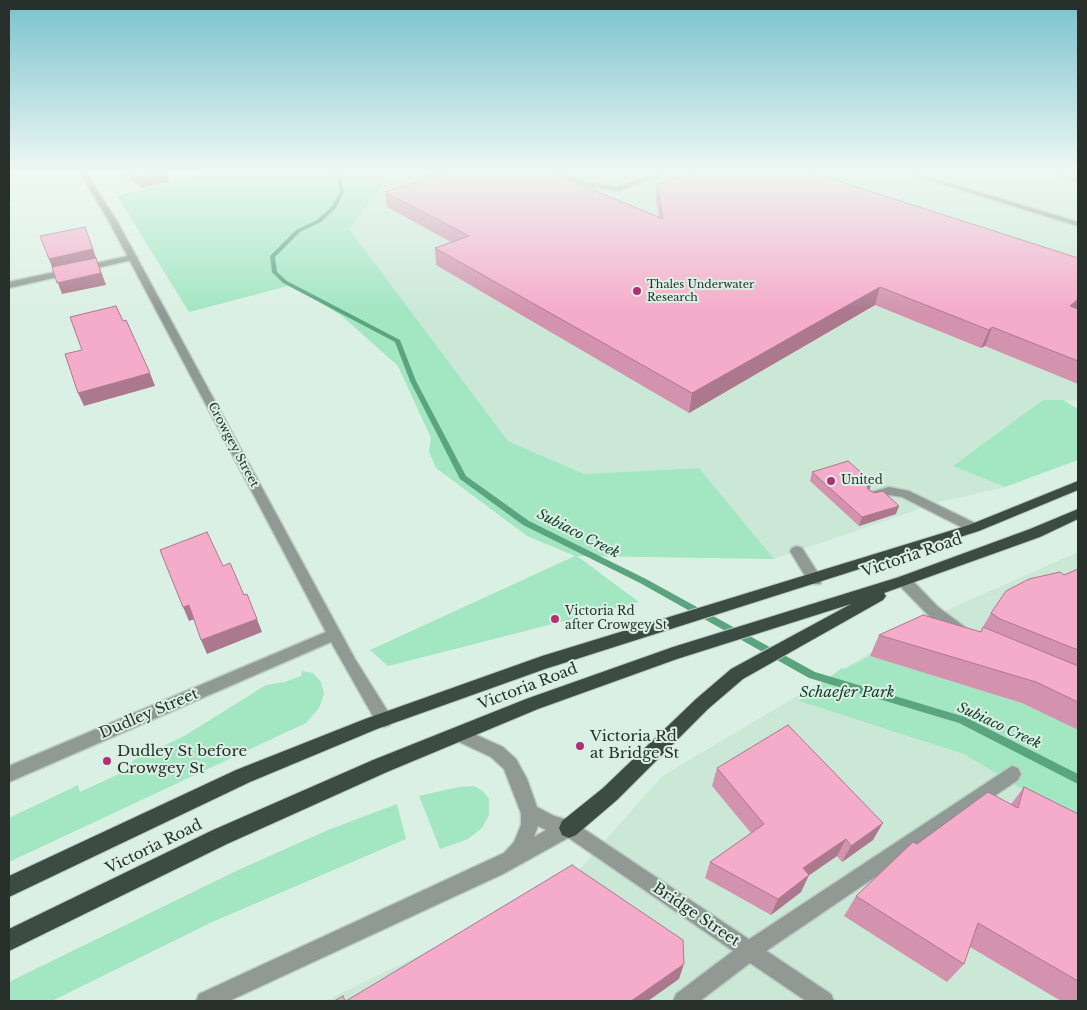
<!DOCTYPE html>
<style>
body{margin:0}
#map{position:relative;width:1087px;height:1010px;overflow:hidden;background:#dbf0e4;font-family:"Libre Baskerville",serif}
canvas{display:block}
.frame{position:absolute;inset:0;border:10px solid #28302c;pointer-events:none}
</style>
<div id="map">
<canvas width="1087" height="1010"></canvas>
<div class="frame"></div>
</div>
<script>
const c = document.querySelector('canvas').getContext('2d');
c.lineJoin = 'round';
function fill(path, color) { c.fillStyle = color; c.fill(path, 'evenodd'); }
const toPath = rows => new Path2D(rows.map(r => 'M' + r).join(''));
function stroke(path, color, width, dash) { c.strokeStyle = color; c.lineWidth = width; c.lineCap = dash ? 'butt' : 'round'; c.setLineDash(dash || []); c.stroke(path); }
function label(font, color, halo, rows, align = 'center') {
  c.font = font + ' "Libre Baskerville",serif'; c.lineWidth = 4; c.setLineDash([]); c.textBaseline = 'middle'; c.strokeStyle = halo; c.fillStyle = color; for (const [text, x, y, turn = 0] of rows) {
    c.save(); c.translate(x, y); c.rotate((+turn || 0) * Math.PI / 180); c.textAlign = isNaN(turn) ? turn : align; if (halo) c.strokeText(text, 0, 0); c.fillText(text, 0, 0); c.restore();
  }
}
fill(toPath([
 [387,171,1078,171,1078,401,1043,400,954,466,1005,487,940,502,774,559,699,468,584,474,508,441,349,229,385,183],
 [1078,552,1078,1001,325,1001,567,884,662,776,929,618]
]), '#cbe8d7');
fill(toPath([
 [213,171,387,171,385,183,349,229,508,441,584,474,699,468,774,559,577,556,639,602,388,666,370,650,575,556,527,536,436,468,429,452,431,438,398,366,342,316,292,285,189,312,117,196],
 [1043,400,1063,400,1078,409,1078,460,1005,487,953,466],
 [870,656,1022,703,1078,730,1078,822,964,754,799,701,842,668,845,669],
 [302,671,313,673,321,682,324,694,319,708,306,723,9,862,9,818,78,785,80,792,132,768,132,761,186,735,266,685,285,682,301,676],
 [474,786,483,791,489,799,489,815,482,828,468,839,440,849,419,796,459,787],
 [397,804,406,839,210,923,52,1001,9,1001,9,982,236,871,328,830]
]), '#a2e6c2');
fill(toPath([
 [329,171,333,171,340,177,344,192,336,208,321,222,300,232,275,257,277,272,287,281,400,340,416,381,466,476,529,521,646,579,815,672,965,717,1078,774,1078,784,959,723,809,678,640,583,523,525,460,479,410,381,395,342,283,283,272,272,270,256,296,230,317,220,332,206,340,192,337,178,329,171]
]), '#5ba480');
const service = toPath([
 [556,171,564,171,586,182,617,187,663,171,672,171,618,191,582,185,556,171],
 [900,171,909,171,1078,222,1078,226,900,171],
 [889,487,909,491,979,525,980,528,974,532,969,531,902,497,889,495,872,500,866,496,868,493,889,487],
 [797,546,802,548,820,576,822,580,820,584,810,584,790,551,792,548,797,546],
 [904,576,909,577,938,607,965,627,967,631,965,635,960,637,955,635,928,615,899,585,897,581,899,577,904,576],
 [1012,766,1018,768,1021,774,1018,780,756,958,749,961,742,958,739,951,742,944,1012,766]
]);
const minor = toPath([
 [1043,171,1052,171,1078,178,1078,182,1043,171],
 [133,255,137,257,136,259,9,288,9,282,133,255],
 [569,819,831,994,834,1001,806,1001,750,963,700,1001,673,1001,676,994,733,951,563,834,560,828,563,822,569,819]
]);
const tertiary = toPath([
 [79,171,85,171,118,223,355,659,390,715,392,720,390,725,384,727,378,725,331,642,9,782,9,766,326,632,110,223,79,171],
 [461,728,503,747,516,759,527,779,537,807,554,816,575,822,578,828,575,834,503,874,229,1001,196,1001,199,994,504,853,514,842,521,825,521,813,504,769,491,757,455,740,453,735,455,730,461,728],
 [538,826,546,830,534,837,538,826]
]);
const trunk = toPath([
 [1078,481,1078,490,979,531,545,669,377,729,250,782,9,897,9,876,236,770,365,719,542,656,969,525,1078,481],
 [1078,509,1078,519,1040,537,884,593,886,596,883,600,743,679,708,709,617,800,576,835,569,838,562,835,559,828,562,821,603,788,696,699,731,669,851,604,677,659,538,709,387,772,227,844,9,951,9,929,213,830,373,760,526,699,673,647,899,577,1030,529,1078,509]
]);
stroke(service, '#bbcdc3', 3);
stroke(minor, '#bbcdc3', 3);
stroke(tertiary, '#bbcdc3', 3);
stroke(trunk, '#bbcdc3', 2);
fill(service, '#919994');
fill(minor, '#919994');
fill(tertiary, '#919994');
fill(trunk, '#3c4c44');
fill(toPath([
 [118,171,167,171,170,181,141,188],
 [427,171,548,171,659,217,656,201,657,185,1078,258,1078,384,985,346,981,348,875,305,689,413,436,265,435,248,451,242,387,207,385,192,428,179],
 [812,472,870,490,874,493,896,514,859,526,810,481],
 [1078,569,1078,730,1022,703,870,656,879,635,980,632,991,613,1064,575],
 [717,768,873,840,842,862,837,856,809,875,801,892,771,915,705,878,710,862,751,833,712,786],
 [1024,787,1078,814,1078,1001,1061,1001,970,947,964,964,947,982,844,916,856,896,917,844,1011,804]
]), '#d393ae');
fill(toPath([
 [167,171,170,181,141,188,138,178],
 [85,227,106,285,62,294,49,259],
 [880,287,875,305,689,413,692,393],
 [1078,299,1078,311,1070,306],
 [992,327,985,346,981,348,989,330],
 [150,373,155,386,84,406,78,393],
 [872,482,869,491,864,495,867,486],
 [899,506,896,514,859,526,862,517],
 [189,605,195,619,189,621,183,607],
 [257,619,262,632,207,654,201,640],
 [883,823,873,840,842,862,851,846],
 [846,839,837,856,795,885,803,868],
 [809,875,801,892,771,915,778,899],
 [684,964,679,979,648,1001,631,1001]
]), '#ac788d');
const building = toPath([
 [128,171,166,171,138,178,128,171],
 [435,171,548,171,663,219,657,185,696,171,807,171,1078,258,1078,299,1070,306,1078,309,1078,361,992,327,989,330,880,287,692,393,435,248,469,236,385,192,443,174,435,171],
 [85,227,93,249,49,259,40,236,85,227],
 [96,258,101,273,57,283,52,267,96,258],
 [116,306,123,321,126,320,150,373,78,393,65,354,82,350,70,317,116,306],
 [848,461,872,482,867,486,868,489,874,493,883,491,899,506,862,517,812,472,848,461],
 [207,532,223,566,230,563,244,595,247,594,257,619,201,640,189,605,183,607,160,550,207,532],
 [1078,569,1078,650,1000,619,991,613,1006,591,1029,579,1060,572,1064,575,1078,569],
 [923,615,981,632,983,627,1078,666,1078,702,1036,682,879,635,923,615],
 [788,725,883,823,851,846,846,839,803,868,809,875,778,899,710,862,764,824,717,768,788,725],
 [1024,787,1078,814,1078,981,978,923,964,964,856,896,913,842,917,844,988,792,1018,808,1024,787],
 [572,865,683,940,684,964,631,1001,346,1001,572,865],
 [343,996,345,1001,334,1001,343,996]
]);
fill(building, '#f5abca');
stroke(building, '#ac788d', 1);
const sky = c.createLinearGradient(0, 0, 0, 312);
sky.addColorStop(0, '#78c2cd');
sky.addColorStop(0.55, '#eff8f3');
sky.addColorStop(1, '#eff8f300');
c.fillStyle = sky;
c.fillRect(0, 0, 1087, 312);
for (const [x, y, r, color] of [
 [637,291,5,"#b32f75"],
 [831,481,5,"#b32f75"],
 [555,619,5,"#b32f75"],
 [580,746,5,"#b32f75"],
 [107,761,5,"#b32f75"]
]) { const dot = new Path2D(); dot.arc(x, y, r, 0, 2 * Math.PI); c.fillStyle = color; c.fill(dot); stroke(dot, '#dbf0e4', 2); }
label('11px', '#28302c', '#dbf0e4', [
 ["Thales Underwater",647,285],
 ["Research",647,298]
], 'left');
label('12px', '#28302c', '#dbf0e4', [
 ["Crowgey Street",233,445,62]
]);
label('12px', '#28302c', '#dbf0e4', [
 ["United",841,481],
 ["Victoria Rd",565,612],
 ["after Crowgey St",565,626]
], 'left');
label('italic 14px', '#113d29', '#dbf0e4', [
 ["Subiaco Creek",578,534,27],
 ["Subiaco Creek",999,726,25]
]);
label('15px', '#28302c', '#dbf0e4', [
 ["Victoria Road",912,556,-19],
 ["Victoria Road",528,687,-21],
 ["Dudley Street",149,714,-23],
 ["Victoria Road",154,847,-26],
 ["Bridge Street",696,915,34]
]);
label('italic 15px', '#123e2a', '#dbf0e4', [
 ["Schaefer Park",847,693]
]);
label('15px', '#28302c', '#dbf0e4', [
 ["Victoria Rd",590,737],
 ["at Bridge St",590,754],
 ["Dudley St before",117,752],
 ["Crowgey St",117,769]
], 'left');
</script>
